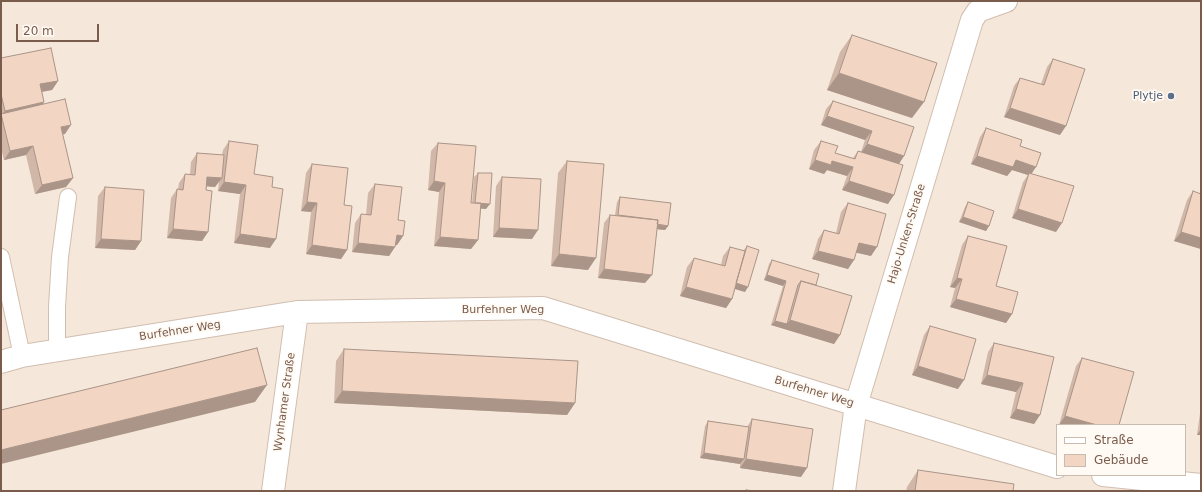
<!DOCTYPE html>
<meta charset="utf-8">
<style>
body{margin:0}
#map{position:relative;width:1202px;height:492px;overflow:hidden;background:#fdf6ec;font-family:"DejaVu Sans",sans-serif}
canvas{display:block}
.frame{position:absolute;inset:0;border:2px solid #7a5c4d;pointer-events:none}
.legend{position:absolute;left:1056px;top:424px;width:130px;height:52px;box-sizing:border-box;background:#fffaf3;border:1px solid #cabbb1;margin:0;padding:5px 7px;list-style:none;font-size:12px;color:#7a5c4d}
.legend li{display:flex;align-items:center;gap:8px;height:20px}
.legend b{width:20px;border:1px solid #cabbb1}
.scale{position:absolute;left:16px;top:24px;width:83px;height:18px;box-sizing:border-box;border:2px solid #7a5c4d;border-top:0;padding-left:5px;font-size:12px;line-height:14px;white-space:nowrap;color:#7a5c4d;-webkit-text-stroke:3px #fffaf3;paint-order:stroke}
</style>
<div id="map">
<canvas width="1202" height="492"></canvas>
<div class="frame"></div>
<ul class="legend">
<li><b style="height:5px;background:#fff"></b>Straße</li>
<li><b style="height:11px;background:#f3d5c3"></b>Gebäude</li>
</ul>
<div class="scale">20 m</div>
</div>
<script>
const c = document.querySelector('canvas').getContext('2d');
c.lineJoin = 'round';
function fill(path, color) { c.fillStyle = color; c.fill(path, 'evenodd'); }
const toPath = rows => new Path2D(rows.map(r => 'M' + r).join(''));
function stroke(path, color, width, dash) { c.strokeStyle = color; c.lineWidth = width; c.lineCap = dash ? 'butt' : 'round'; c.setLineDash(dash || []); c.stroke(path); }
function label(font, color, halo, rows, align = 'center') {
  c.font = font + ' "DejaVu Sans",sans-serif'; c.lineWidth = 3.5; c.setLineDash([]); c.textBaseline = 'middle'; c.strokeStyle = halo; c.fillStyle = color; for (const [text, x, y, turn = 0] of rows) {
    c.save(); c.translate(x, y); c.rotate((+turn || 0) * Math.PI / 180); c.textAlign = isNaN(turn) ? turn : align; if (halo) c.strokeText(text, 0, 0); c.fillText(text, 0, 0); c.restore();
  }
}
fill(toPath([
 [1,1,1201,1,1201,491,1,491],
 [1057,425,1185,425,1185,475,1057,475]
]), '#f5e8da');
const lane = toPath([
 [1,257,22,356],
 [57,351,57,307,60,257,68,197]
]);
const street = toPath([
 [1,362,22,356,297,312,543,308,1057,467],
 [1103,475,1201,485],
 [273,491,297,312],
 [844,491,856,405,972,20,978,11,1006,1]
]);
stroke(lane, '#d1beb0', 18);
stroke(street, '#d1beb0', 24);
stroke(lane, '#fff', 16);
stroke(street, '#fff', 22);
fill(toPath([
 [852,35,912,118,827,90,840,52],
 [1,58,58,81,52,90,42,92,44,102,43,105,65,134,62,134,73,178,66,187,35,194,26,155,4,160,1,148],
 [1053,59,1060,135,1004,117,1014,86,1020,78,1041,84,1047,67],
 [833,101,904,156,899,164,888,204,842,190,847,176,827,170,824,174,809,169,814,150,821,141,835,153,853,158,858,151,861,152,865,140,821,125,826,109],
 [986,128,1020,146,1056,232,1012,218,1023,182,1028,175,1012,170,1007,176,971,164,980,137],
 [229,141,254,174,272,187,270,248,234,243,240,194,218,191,219,181,215,187,207,186,206,190,208,232,202,241,167,238,171,198,177,189,178,189,179,183,185,174,190,174,191,162,197,153,222,155,223,150],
 [438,143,471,203,472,203,474,177,478,173,486,209,481,208,478,240,471,249,434,246,439,192,428,190,431,151],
 [567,161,588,270,551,266,558,173],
 [312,164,344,205,347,250,341,259,306,254,311,212,301,211,306,173],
 [502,177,532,239,493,237,496,186],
 [375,184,398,220,403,236,397,245,396,245,389,256,352,252,355,223,361,214,366,215,368,193],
 [105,187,141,241,135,250,95,248,98,196],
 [1193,191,1201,194,1201,249,1174,241,1187,200],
 [620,197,668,226,665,230,657,229,645,283,598,278,604,223,610,215,615,215,617,202],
 [968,202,989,226,986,231,959,222,965,207],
 [848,203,871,256,856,252,848,269,812,259,818,239,824,230,836,233,841,212],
 [968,236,996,286,1012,314,1006,323,950,307,955,288,950,287,962,245],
 [747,246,745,292,735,289,732,299,726,308,680,296,687,267,694,258,721,265,723,256,730,247,743,251],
 [772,260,816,285,840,335,834,344,771,325,783,286,764,280,769,264],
 [930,326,958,389,912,375,924,335],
 [994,343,1054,357,1040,415,1034,424,1010,418,1016,392,981,384,988,352],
 [344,349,575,403,567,415,334,403,336,361],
 [1082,358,1119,425,1059,425,1076,366],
 [1201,406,1201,435,1197,435],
 [752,419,801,477,740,468,740,464,700,458,705,426,708,421,747,427],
 [918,470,1013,491,906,491,907,487]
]), '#d1b7a8');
fill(toPath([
 [839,73,924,102,912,118,827,90],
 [58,81,52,90,34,93,40,84],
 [44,102,38,111,1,115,5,111],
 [1010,108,1066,126,1060,135,1004,117],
 [827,116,872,131,865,140,821,125],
 [71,125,65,134,55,136,61,127],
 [867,144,904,156,898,165,861,153],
 [33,146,26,155,4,160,10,151],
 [977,156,1016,160,1036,167,1030,176,1029,173,1028,175,1012,170,1007,176,971,164],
 [815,160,832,161,853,167,847,176,827,170,824,174,809,169],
 [207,177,222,178,215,187,201,186],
 [73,178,66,187,35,194,42,185],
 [434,181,445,183,439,192,428,190],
 [849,181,894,195,888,204,842,190],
 [224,182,246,185,240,194,218,191],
 [307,202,317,203,311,212,301,211],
 [475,203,490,204,486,209,472,208],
 [1018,209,1062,223,1056,232,1012,218],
 [963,217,989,226,986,231,959,222],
 [617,220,668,226,665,230,614,225],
 [499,228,538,230,532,239,493,237],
 [173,229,208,232,202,241,167,238],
 [1181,232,1201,238,1201,249,1174,241],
 [240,234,276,239,270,248,234,243],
 [397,235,403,236,397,245,391,244],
 [440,237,478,240,471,249,434,246],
 [101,239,141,241,135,250,95,248],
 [358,243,395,247,389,256,352,252],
 [859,243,877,247,871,256,853,252],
 [312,245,347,250,341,259,306,254],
 [818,251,854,260,848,269,812,259],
 [559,254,596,258,588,270,551,266],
 [604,269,652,275,645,283,598,278],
 [767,275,786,281,783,286,764,280],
 [957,278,962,279,955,288,950,287],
 [736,283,748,287,745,292,732,288],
 [686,287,732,299,726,308,680,296],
 [956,299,1012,314,1006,323,950,307],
 [790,320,840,335,834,344,771,325,775,321,787,324],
 [918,366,964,380,958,389,912,375],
 [987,375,1023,383,1016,392,981,384],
 [267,385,255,402,1,464,1,450],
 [342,391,575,403,567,415,334,403],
 [1016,409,1040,415,1034,424,1010,418],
 [1065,416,1097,425,1059,425],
 [1201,429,1201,435,1197,435],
 [704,453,744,459,740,464,700,458],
 [746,459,807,468,801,477,740,468]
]), '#aa9588');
const building = toPath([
 [852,35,937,63,924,102,839,73,852,35],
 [51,48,58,81,40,84,44,102,5,111,1,94,1,58,51,48],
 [1053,59,1085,69,1066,126,1010,108,1020,78,1044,85,1053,59],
 [65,99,71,125,61,127,73,178,42,185,33,146,10,151,1,114,65,99],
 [833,101,914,127,904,156,867,144,872,131,827,116,833,101],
 [986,128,1022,140,1020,146,1041,153,1036,167,1016,160,1013,167,977,156,986,128],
 [229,141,258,145,254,174,273,177,272,187,283,189,276,239,240,234,246,185,224,182,229,141],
 [821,141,838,146,835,153,855,159,858,151,903,165,894,195,849,181,853,167,832,161,831,165,815,160,821,141],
 [438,143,476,146,471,203,481,203,478,240,440,237,445,183,434,181,438,143],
 [197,153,224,155,222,178,207,177,206,190,212,191,208,232,173,229,177,189,183,190,185,174,195,175,197,153],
 [567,161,604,164,596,258,559,254,567,161],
 [312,164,348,168,344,205,352,206,347,250,312,245,317,203,307,202,312,164],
 [478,173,492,173,490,204,475,203,478,173],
 [1029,173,1074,186,1062,223,1018,209,1029,173],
 [502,177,541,179,538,230,499,228,502,177],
 [375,184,402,187,398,220,405,221,403,236,397,235,395,247,358,243,361,214,371,215,375,184],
 [105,187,144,190,141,241,101,239,105,187],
 [1193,191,1201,194,1201,238,1181,232,1193,191],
 [620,197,671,203,668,226,657,224,658,220,618,215,620,197],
 [968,202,994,211,989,226,963,217,968,202],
 [848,203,886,214,877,247,859,243,854,260,818,251,824,230,839,234,848,203],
 [610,215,658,220,652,275,604,269,610,215],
 [968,236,1007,246,996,286,1018,292,1012,314,956,299,962,279,957,278,968,236],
 [747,246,759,250,748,287,736,283,747,246],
 [730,247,745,251,732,299,686,287,694,258,725,266,730,247],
 [772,260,819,274,816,285,801,281,798,285,787,324,775,321,786,281,767,275,772,260],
 [801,281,852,296,840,335,790,320,801,281],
 [930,326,976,339,964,380,918,366,930,326],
 [994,343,1054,357,1040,415,1016,409,1023,383,987,375,994,343],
 [257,348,267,385,1,450,1,410,257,348],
 [344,349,578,361,575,403,342,391,344,349],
 [1082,358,1134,372,1119,425,1097,425,1065,416,1082,358],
 [752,419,813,429,807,468,746,459,752,419],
 [708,421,749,427,744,459,704,453,708,421],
 [918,470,1014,484,1013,491,915,491,918,470],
 [746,490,756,491,746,491,746,490]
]);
fill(building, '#f3d5c3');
stroke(building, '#aa9588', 1);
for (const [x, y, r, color] of [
 [1171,96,4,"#5c6f8a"]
]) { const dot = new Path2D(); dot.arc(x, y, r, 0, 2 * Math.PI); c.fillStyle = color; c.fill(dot); stroke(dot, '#fffaf3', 1.5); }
label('11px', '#4e5e75', '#fffaf3', [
 ["Plytje",1163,96]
], 'right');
label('11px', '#7a5c4d', '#fffaf3', [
 ["Hajo-Unken-Straße",907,234,-73],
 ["Burfehner Weg",503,310],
 ["Burfehner Weg",180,331,-9],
 ["Burfehner Weg",814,392,17],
 ["Wynhamer Straße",285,402,-82]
]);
</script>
